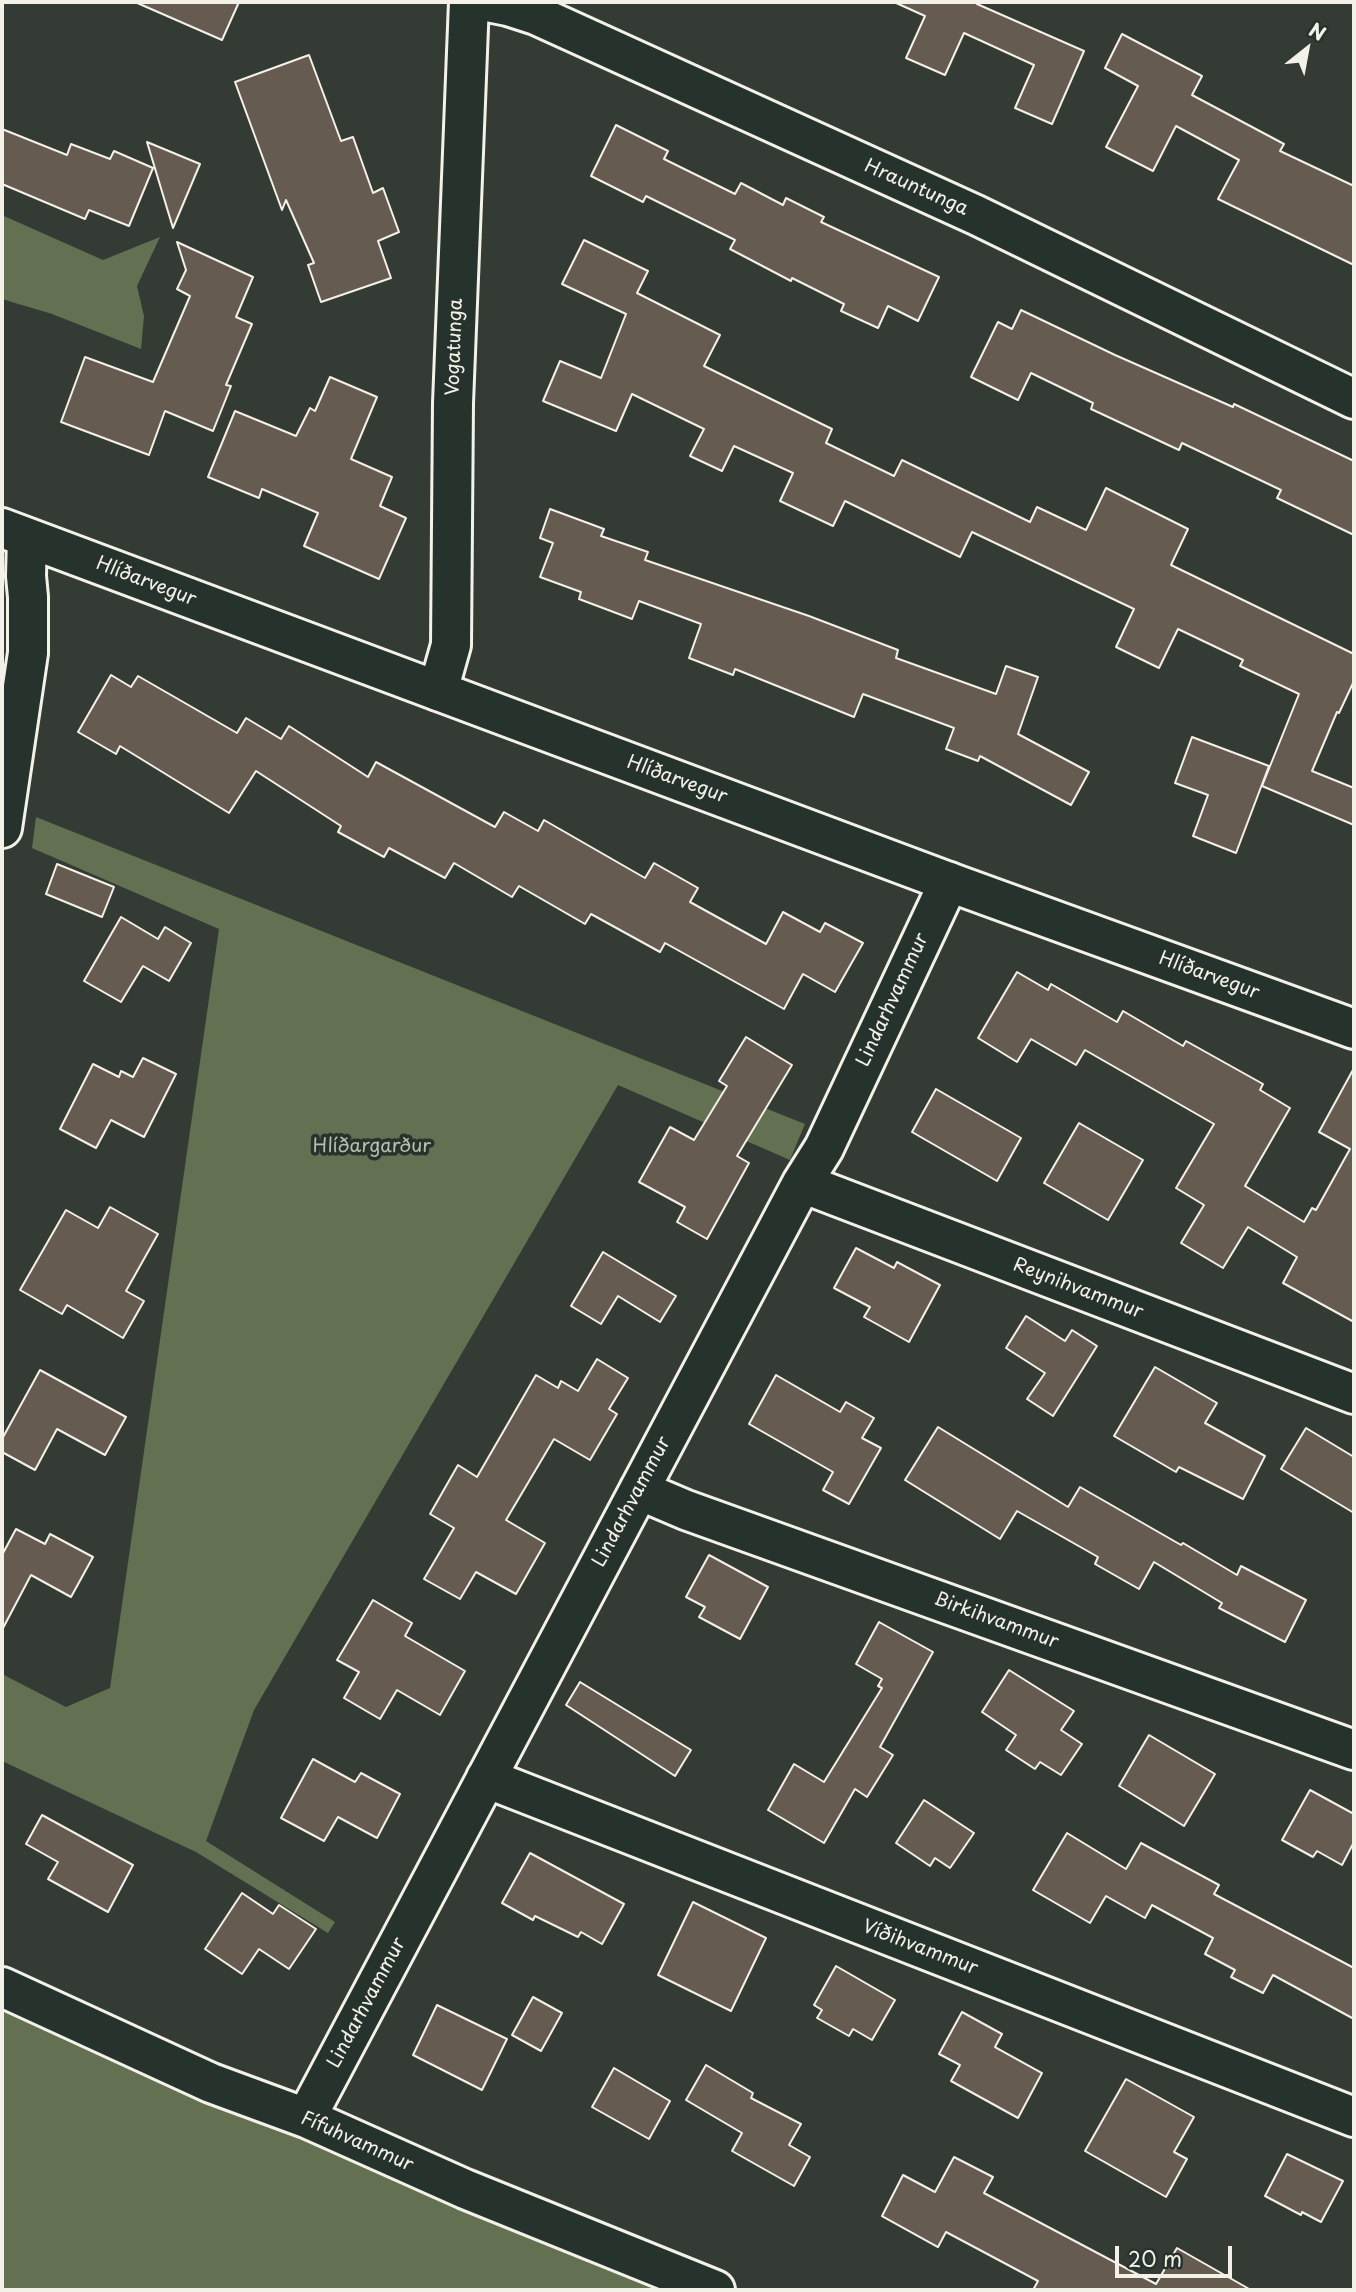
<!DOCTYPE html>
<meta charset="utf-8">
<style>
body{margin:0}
#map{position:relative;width:1356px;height:2292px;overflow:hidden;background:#333b34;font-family:"Playpen Sans",sans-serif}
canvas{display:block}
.frame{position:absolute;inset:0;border:4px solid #f4f1e8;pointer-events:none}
.north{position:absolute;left:1272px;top:14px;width:70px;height:70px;-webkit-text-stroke:5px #26332d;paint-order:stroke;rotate:31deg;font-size:19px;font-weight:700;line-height:28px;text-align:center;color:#f4f1e8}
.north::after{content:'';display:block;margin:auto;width:24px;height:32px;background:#f4f1e8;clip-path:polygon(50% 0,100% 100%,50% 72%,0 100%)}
.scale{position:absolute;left:1115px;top:2246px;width:117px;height:32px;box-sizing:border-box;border:4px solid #f4f1e8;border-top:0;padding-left:9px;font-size:21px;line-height:24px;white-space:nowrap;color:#f4f1e8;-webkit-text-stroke:5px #26332d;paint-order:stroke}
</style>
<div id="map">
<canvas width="1356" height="2292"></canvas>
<div class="frame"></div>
<div class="north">N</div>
<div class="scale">20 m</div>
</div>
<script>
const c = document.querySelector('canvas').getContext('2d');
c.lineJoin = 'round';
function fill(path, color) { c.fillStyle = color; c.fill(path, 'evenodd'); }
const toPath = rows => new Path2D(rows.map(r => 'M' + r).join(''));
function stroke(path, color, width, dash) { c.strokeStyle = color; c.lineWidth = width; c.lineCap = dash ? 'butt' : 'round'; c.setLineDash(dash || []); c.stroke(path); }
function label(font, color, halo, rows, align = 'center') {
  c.font = font + ' "Playpen Sans",sans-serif'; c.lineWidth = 7; c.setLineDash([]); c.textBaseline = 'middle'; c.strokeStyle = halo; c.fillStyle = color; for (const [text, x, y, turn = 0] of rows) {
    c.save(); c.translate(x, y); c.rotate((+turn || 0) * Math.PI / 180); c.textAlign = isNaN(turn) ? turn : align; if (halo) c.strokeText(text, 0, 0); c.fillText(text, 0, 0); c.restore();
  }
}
fill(toPath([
 [4,216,103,260,160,237,137,286,144,316,141,349,52,314,2,299],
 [36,817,805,1124,790,1160,618,1085,254,1710,206,1841,335,1922,328,1933,196,1852,2,1761,2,1674,66,1707,110,1688,219,929,32,848],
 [2,2002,673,2290,2,2290]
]), '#637051');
const building = toPath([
 [135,2,239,2,222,40,135,2],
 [894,2,978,2,977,4,1084,51,1052,124,1015,108,1034,65,964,33,945,75,906,58,925,16,894,2],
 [1122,34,1202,76,1192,95,1284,144,1280,151,1354,186,1354,265,1218,199,1239,160,1176,126,1153,171,1106,147,1138,86,1105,68,1122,34],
 [309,55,341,141,353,137,373,193,383,188,399,232,378,241,391,278,321,302,308,265,314,263,286,200,282,210,235,82,309,55],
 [616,125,668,151,664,159,735,194,741,183,783,205,786,198,824,217,821,222,939,277,918,321,888,306,878,328,841,311,844,304,792,278,791,281,730,249,735,240,646,196,643,202,591,176,616,125],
 [2,129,67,155,71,144,110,159,114,151,153,168,129,226,89,210,85,219,2,184,2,129],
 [147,142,200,164,173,228,147,142],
 [584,240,648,271,637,293,720,335,704,366,832,429,826,443,894,476,902,460,1030,522,1037,507,1086,530,1106,488,1188,529,1171,565,1354,654,1354,681,1339,713,1337,712,1312,771,1354,788,1354,825,1262,786,1299,694,1240,666,1243,660,1178,629,1159,668,1116,647,1134,609,972,532,960,557,845,501,833,526,780,501,793,473,734,446,722,471,690,456,704,429,632,394,616,431,543,401,560,361,601,378,626,314,562,284,584,240],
 [177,242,253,277,236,317,252,324,226,385,231,386,213,431,165,411,149,455,61,422,85,357,153,382,190,296,177,289,186,270,177,242],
 [1021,310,1115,355,1233,407,1234,404,1354,461,1354,535,1277,498,1281,490,1182,443,1179,450,1091,409,1093,403,1031,373,1018,400,971,377,998,322,1012,329,1021,310],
 [330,377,377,397,351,459,392,477,380,506,406,518,379,579,304,546,318,513,262,489,259,498,208,477,235,411,296,436,310,408,315,411,330,377],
 [550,509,604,529,601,536,648,552,645,560,809,616,898,650,896,658,996,694,1006,666,1038,677,1018,734,1089,772,1071,805,980,756,978,761,946,749,954,728,863,694,854,717,735,669,733,675,689,658,701,624,639,601,632,619,579,599,581,592,540,577,553,543,540,538,550,509],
 [111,675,131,687,138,676,237,733,246,718,281,739,289,726,368,777,376,762,495,827,504,812,538,831,544,820,645,878,654,863,698,888,690,902,766,944,783,912,820,932,825,923,863,943,835,992,803,974,784,1009,665,943,660,952,591,914,585,924,519,886,512,897,454,863,445,878,389,848,384,857,338,832,341,826,256,771,229,813,120,746,116,754,78,732,111,675],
 [1192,737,1269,766,1236,853,1193,836,1208,795,1175,783,1192,737],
 [57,864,114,887,102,917,46,894,57,864],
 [121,917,158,939,165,927,191,943,169,981,143,966,121,1002,84,981,121,917],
 [1017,972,1048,990,1051,984,1117,1022,1123,1011,1183,1046,1186,1041,1263,1084,1260,1090,1290,1108,1245,1186,1304,1222,1312,1208,1316,1210,1350,1149,1319,1132,1354,1068,1354,1322,1283,1283,1297,1257,1248,1227,1223,1268,1181,1243,1204,1205,1176,1188,1214,1124,1085,1050,1076,1065,1031,1039,1017,1062,978,1038,1017,972],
 [746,1037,792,1065,737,1156,749,1163,707,1239,677,1222,685,1207,639,1182,670,1127,694,1140,727,1086,719,1081,746,1037],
 [143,1058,176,1074,144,1137,111,1120,96,1148,60,1129,93,1064,119,1077,121,1071,133,1077,143,1058],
 [936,1089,1021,1138,997,1181,912,1132,936,1089],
 [1079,1123,1143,1160,1108,1220,1044,1183,1079,1123],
 [110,1207,158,1234,126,1291,144,1301,123,1338,67,1305,62,1314,20,1290,66,1210,98,1228,110,1207],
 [856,1248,894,1268,897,1262,940,1285,909,1342,864,1317,870,1307,834,1288,856,1248],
 [603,1252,676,1296,660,1322,618,1296,601,1324,571,1306,603,1252],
 [1026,1316,1065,1341,1072,1330,1097,1346,1053,1416,1027,1399,1045,1373,1006,1348,1026,1316],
 [597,1359,628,1378,609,1409,617,1414,590,1460,554,1439,506,1520,545,1543,516,1594,476,1572,460,1599,424,1579,454,1528,430,1514,458,1465,477,1477,536,1375,558,1388,561,1381,578,1391,597,1359],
 [1155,1367,1217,1403,1205,1423,1265,1456,1243,1499,1179,1467,1176,1472,1114,1436,1155,1367],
 [40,1370,126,1417,105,1455,57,1429,35,1470,2,1452,2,1439,40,1370],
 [776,1375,840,1412,846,1402,874,1418,862,1438,881,1448,849,1504,823,1490,833,1472,749,1424,776,1375],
 [938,1427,1068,1507,1080,1487,1181,1545,1183,1543,1237,1575,1241,1566,1306,1600,1285,1642,1219,1608,1222,1603,1154,1562,1139,1589,1095,1564,1098,1557,1017,1511,1000,1539,905,1480,938,1427],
 [1306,1428,1354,1457,1354,1513,1281,1469,1306,1428],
 [16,1529,45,1544,50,1534,93,1557,71,1597,31,1575,2,1630,2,1555,16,1529],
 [709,1555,768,1587,740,1639,699,1617,705,1607,686,1597,709,1555],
 [373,1600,412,1623,405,1636,465,1671,440,1715,397,1690,380,1719,344,1698,359,1672,337,1660,373,1600],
 [879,1622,933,1652,880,1747,893,1755,867,1797,855,1789,824,1843,768,1810,794,1764,824,1782,882,1688,878,1686,882,1679,856,1664,879,1622],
 [1009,1670,1074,1711,1061,1730,1082,1744,1061,1775,1040,1762,1035,1769,1006,1750,1016,1735,982,1712,1009,1670],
 [580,1682,691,1750,675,1776,566,1705,580,1682],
 [1149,1735,1215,1774,1184,1826,1119,1786,1149,1735],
 [313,1759,355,1782,361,1773,400,1794,377,1838,338,1817,324,1841,281,1818,313,1759],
 [1310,1790,1354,1814,1354,1842,1342,1865,1317,1851,1313,1857,1282,1840,1310,1790],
 [924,1800,974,1833,950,1868,935,1858,930,1866,896,1843,924,1800],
 [42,1815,133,1865,108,1912,48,1879,58,1862,26,1844,42,1815],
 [1067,1833,1126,1869,1141,1843,1219,1885,1214,1894,1354,1968,1354,2019,1273,1975,1263,1993,1231,1977,1235,1970,1205,1954,1213,1938,1152,1905,1145,1918,1106,1896,1090,1923,1033,1890,1067,1833],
 [530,1853,624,1904,602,1944,581,1932,578,1937,535,1916,533,1920,502,1903,530,1853],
 [242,1893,273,1914,279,1905,316,1929,289,1969,259,1949,242,1974,205,1949,242,1893],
 [693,1902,766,1938,731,2011,658,1975,693,1902],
 [836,1966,895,2000,872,2040,853,2029,849,2036,817,2018,822,2010,814,2005,836,1966],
 [533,1997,562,2013,541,2051,512,2035,533,1997],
 [437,2005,507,2039,482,2090,413,2055,437,2005],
 [962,2012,1002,2034,995,2047,1042,2073,1018,2118,951,2081,960,2065,939,2054,962,2012],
 [706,2065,753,2093,751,2098,801,2124,789,2145,810,2157,794,2186,732,2151,742,2133,686,2100,706,2065],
 [614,2068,670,2101,649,2139,592,2107,614,2068],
 [1126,2079,1194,2117,1174,2152,1187,2159,1166,2197,1085,2151,1126,2079],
 [1287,2154,1343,2181,1321,2222,1302,2212,1301,2215,1265,2196,1287,2154],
 [954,2157,993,2177,984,2193,1156,2284,1177,2248,1251,2290,1033,2290,1038,2281,946,2232,938,2247,882,2216,903,2175,935,2192,954,2157]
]);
fill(building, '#665b50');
stroke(building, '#f4f1e8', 2);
const street = toPath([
 [469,5,488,2,508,6,536,15,976,215,1354,399],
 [2,528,438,691,451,645,453,403,469,2],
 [2,828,28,653,28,597,26,576,27,538],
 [802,1183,1354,1394],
 [639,1490,686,1510,1354,1750],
 [486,1778,1354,2117],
 [2,1987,211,2083,306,2118,465,2189,715,2290],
 [306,2118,802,1183,824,1148,949,882]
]);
const secondary = toPath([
 [438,691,949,882,1354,1029]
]);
stroke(street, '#f4f1e8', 44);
stroke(secondary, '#f4f1e8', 44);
stroke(street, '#26332d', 38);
stroke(secondary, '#26332d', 38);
label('19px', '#f4f1e8', '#26332d', [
 ["Hrauntunga",916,188,24],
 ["Vogatunga",455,347,-88],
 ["Hlíðarvegur",146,582,21],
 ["Hlíðarvegur",677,780,20],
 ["Hlíðarvegur",1209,976,20],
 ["Lindarhvammur",893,1000,-65],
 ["Reynihvammur",1078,1289,21],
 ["Lindarhvammur",632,1502,-62],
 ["Birkihvammur",996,1621,20],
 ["Víðihvammur",920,1948,21],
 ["Lindarhvammur",367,2003,-62],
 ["Fífuhvammur",357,2142,24]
]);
label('19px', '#babdac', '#26332d', [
 ["Hlíðargarður",372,1147]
]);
</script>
